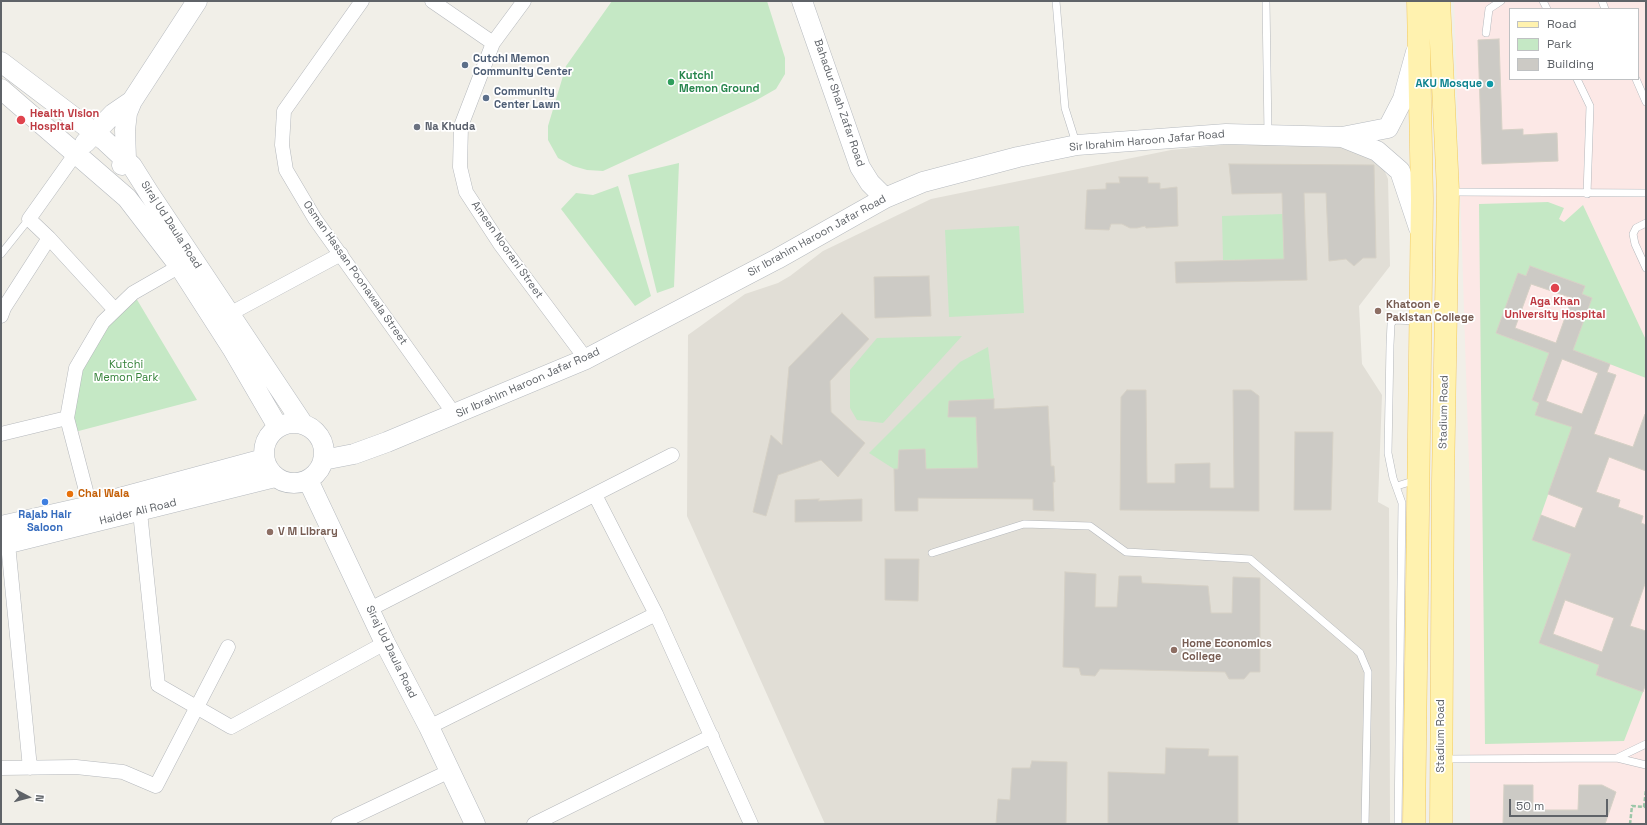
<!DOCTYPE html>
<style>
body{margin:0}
#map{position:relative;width:1647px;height:825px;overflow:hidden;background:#f1efe8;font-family:"Space Grotesk",sans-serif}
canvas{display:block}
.frame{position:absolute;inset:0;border:2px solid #5f6368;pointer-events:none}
.legend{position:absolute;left:1509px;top:8px;width:130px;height:72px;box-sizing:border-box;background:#fff;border:1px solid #bfc1c3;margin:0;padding:5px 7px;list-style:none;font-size:12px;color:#5f6368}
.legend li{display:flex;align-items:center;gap:8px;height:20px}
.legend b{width:20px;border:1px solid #bfc1c3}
.north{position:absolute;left:8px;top:777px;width:40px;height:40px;-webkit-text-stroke:3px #fff;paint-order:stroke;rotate:96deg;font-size:11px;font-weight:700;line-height:16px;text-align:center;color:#5f6368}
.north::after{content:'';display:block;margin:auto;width:14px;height:18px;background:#5f6368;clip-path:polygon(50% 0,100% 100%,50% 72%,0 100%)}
.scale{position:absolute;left:1509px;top:799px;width:99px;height:18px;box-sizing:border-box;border:2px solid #5f6368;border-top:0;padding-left:5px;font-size:12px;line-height:14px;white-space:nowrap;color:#5f6368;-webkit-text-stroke:3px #fff;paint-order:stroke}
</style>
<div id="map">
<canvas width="1647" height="825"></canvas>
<div class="frame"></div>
<ul class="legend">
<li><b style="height:5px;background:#fff2af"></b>Road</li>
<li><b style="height:11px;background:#c5e8c5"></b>Park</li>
<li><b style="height:11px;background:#cccac5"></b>Building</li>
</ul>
<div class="north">N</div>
<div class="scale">50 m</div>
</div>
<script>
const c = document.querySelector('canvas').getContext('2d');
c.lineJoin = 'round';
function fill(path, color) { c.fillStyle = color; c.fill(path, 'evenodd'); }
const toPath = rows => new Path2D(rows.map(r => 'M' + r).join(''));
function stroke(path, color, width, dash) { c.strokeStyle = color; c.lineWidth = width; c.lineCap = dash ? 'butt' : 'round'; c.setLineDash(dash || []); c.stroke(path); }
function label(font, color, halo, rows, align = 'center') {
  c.font = font + ' "Space Grotesk",sans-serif'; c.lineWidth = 3.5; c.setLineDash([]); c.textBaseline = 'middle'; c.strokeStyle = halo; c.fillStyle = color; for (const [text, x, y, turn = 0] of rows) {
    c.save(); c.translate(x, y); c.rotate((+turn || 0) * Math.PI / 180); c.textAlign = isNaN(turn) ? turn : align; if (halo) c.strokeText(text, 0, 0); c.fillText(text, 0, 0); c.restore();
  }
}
fill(toPath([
 [1303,141,1377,153,1388,179,1390,266,1359,306,1362,364,1382,395,1378,502,1389,508,1390,824,825,824,687,516,688,335,745,294,778,283,790,276,823,251,931,199,1171,150,1241,143]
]), '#e1ded6');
fill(toPath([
 [1454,1,1646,1,1646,824,1470,824,1470,496],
 [1510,9,1638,9,1638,79,1510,79]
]), '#fce8e6');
fill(toPath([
 [612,1,767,1,785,58,785,74,776,89,755,101,603,171,587,170,573,166,558,158,548,140,548,126,566,66],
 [679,163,674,287,657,293,628,175],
 [618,186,651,296,635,306,561,209,576,193,593,195],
 [1548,202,1564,208,1559,219,1564,222,1583,205,1646,340,1646,378,1573,350,1592,298,1582,294,1585,286,1530,266,1526,276,1518,274,1496,333,1549,353,1532,400,1539,403,1572,427,1532,540,1571,554,1539,643,1599,665,1596,675,1643,692,1624,741,1485,744,1479,204],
 [1283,214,1284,259,1223,260,1222,216],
 [1019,226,1024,313,949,317,945,230],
 [133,293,197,400,71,433,76,368],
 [962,336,883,423,857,420,850,408,850,370,877,338],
 [988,347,994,399,949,401,949,417,976,417,978,468,926,469,925,449,899,450,898,469,894,469,869,453,960,362]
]), '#c5e8c5');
const building = toPath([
 [1499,39,1502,130,1523,129,1523,135,1557,133,1558,161,1482,164,1478,40,1499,39],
 [1229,164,1374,165,1376,258,1363,258,1354,266,1346,259,1329,261,1326,193,1304,193,1307,280,1176,283,1175,262,1284,259,1282,193,1232,194,1229,164],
 [1119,177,1148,177,1148,183,1160,183,1160,189,1177,187,1178,226,1146,228,1145,226,1137,228,1130,228,1122,224,1111,224,1109,230,1085,229,1087,190,1106,189,1106,183,1120,183,1119,177],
 [1530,266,1585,286,1582,294,1592,298,1573,350,1610,364,1607,372,1616,375,1594,434,1633,447,1645,414,1646,414,1646,471,1609,457,1596,492,1620,500,1618,507,1643,516,1641,523,1646,525,1646,581,1630,626,1646,631,1646,683,1643,692,1596,675,1599,665,1539,643,1571,554,1532,540,1541,515,1575,528,1583,508,1548,494,1572,427,1535,415,1539,403,1532,400,1549,353,1496,333,1518,273,1526,276,1530,266],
 [1531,284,1572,298,1556,343,1515,328,1531,284],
 [1562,359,1598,373,1582,414,1546,401,1562,359],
 [1565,600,1614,618,1602,652,1553,634,1565,600],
 [929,276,931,316,875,318,874,277,929,276],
 [842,313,869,339,830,381,831,412,865,443,838,477,821,460,778,475,766,516,753,512,771,435,782,445,789,367,842,313],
 [1127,390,1146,390,1147,483,1175,483,1175,464,1210,463,1210,488,1234,488,1233,390,1251,390,1259,396,1259,511,1120,510,1121,397,1127,390],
 [994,399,994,409,1048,406,1051,466,1054,466,1055,482,1053,482,1054,511,1033,510,1033,499,918,498,918,511,895,511,894,469,898,469,899,450,925,449,926,469,978,468,976,417,948,417,949,401,994,399],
 [1295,432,1333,432,1331,510,1294,510,1295,432],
 [819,499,818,501,862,499,862,521,795,522,795,500,819,499],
 [885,559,919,559,918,601,885,600,885,559],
 [1065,572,1096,574,1095,607,1117,607,1119,576,1141,576,1142,583,1208,586,1211,613,1232,613,1233,577,1260,578,1260,672,1250,672,1244,679,1229,679,1225,672,1100,669,1095,676,1081,675,1079,668,1063,667,1065,572],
 [1166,748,1209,749,1208,756,1238,756,1238,824,1108,824,1108,772,1165,774,1166,748],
 [1032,761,1067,762,1066,824,996,824,998,799,1010,800,1012,768,1030,768,1032,761],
 [1504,785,1533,785,1533,810,1578,810,1579,785,1602,785,1616,792,1605,824,1503,824,1504,785]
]);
fill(building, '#cccac5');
stroke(building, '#d6d1c6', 1);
const lane = toPath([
 [1056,1,1065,108,1076,143],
 [1266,1,1268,135],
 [1543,1,1547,9],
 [1602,1,1605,9],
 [1486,33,1489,9,1501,1],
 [1577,79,1590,106,1587,194],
 [1636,79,1646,102],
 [1450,192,1646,193],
 [1646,223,1636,228,1633,234,1635,244,1646,268],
 [1,254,29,219],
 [1397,486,1416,480],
 [932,553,1024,524,1090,526,1126,552,1250,559,1360,653,1368,672,1365,824],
 [1617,758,1646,744],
 [1443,759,1617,758,1646,765],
 [1398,824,1402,503,1393,478,1388,453,1390,345,1391,324,1394,320,1418,321]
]);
const street = toPath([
 [362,1,284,111,282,145,286,170,315,219,455,415],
 [432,1,493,43],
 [524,1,493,43,461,126,460,167,466,192,500,244,586,359],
 [76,153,29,219,49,238,115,310],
 [1,316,4,308,49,238],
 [222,318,341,254],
 [1,434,67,418],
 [595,495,656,614,751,824],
 [90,506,67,418,76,368,103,322,133,293,187,262],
 [140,512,158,685,231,727,385,643],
 [8,544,30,768],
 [370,609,672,455],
 [429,727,656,614],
 [1,768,76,767,123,772,156,786,228,647],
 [338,824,450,771],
 [534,824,712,736]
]);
const secondary = toPath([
 [802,1,860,167,870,183,885,198],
 [1,62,104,140,132,166,149,193,303,424],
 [1,89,127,198,180,267,232,348,278,427],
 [1342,137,1377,151,1400,171,1419,228],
 [85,143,113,114,132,101,197,1],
 [122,165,126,159,125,130,127,113,132,101],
 '264 453a30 30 0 1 1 60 0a30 30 0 1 1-60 0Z',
 [323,460,354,454,387,442,586,359,777,259,885,198,923,182,1018,157,1077,145,1226,134,1342,137,1388,128,1403,99,1416,52],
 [308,480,385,643,429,727,475,824],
 [1,526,90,506,264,459],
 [1,545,275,477]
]);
const primary = toPath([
 [1439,1,1448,191,1443,481,1441,824],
 [1414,824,1422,199,1418,1]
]);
stroke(lane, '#b5b8bc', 8);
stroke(street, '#b5b8bc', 15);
stroke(secondary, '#b6babf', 21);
stroke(primary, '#f2c960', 23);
stroke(toPath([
 [1630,824,1632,806,1644,807,1646,790]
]), '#9cc7a9', 2.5, [4, 2]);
stroke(lane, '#fff', 7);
stroke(street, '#fff', 14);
stroke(secondary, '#fff', 20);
stroke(primary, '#fff2af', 22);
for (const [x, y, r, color] of [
 [465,65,4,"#5c6f8a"],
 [671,82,4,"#2e9e5b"],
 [1490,84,4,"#0f9aa8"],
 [486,98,4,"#5c6f8a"],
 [21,120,5,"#e0444e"],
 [417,127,4,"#6b7280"],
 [1555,288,5,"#e0444e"],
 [1378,311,4,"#8d6e63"],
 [70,494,4,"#e8710a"],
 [45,502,4,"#3f7fe0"],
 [270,532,4,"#8d6e63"],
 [1174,650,4,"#8d6e63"]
]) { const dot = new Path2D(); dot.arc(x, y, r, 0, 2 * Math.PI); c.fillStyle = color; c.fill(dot); stroke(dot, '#fff', 1.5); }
label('bold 11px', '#4e5e75', '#fff', [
 ["Cutchi Memon",473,59],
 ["Community Center",473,72],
 ["Community",494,92],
 ["Center Lawn",494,105]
], 'left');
label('bold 11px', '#27864d', '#fff', [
 ["Kutchi",679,76],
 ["Memon Ground",679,89]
], 'left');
label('bold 11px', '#0d838f', '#fff', [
 ["AKU Mosque",1482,84]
], 'right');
label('11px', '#5f6368', '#fff', [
 ["Bahadur Shah Zafar Road",839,103,71],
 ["Sir Ibrahim Haroon Jafar Road",1147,141,-5],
 ["Siraj Ud Daula Road",171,225,57],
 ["Sir Ibrahim Haroon Jafar Road",817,236,-29],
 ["Ameen Noorani Street",507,250,55],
 ["Osman Hassan Poonawala Street",355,273,55],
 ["Sir Ibrahim Haroon Jafar Road",528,383,-24],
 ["Stadium Road",1444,412,-89],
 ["Haider Ali Road",138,512,-14],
 ["Siraj Ud Daula Road",391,652,64],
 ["Stadium Road",1441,736,-90]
]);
label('bold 11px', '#be3a42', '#fff', [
 ["Health Vision",30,114],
 ["Hospital",30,127],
 ["Aga Khan",1555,302,"center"],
 ["University Hospital",1555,315,"center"]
], 'left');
label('bold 11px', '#5b616d', '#fff', [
 ["Na Khuda",425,127]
], 'left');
label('bold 11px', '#785e54', '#fff', [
 ["Khatoon e",1386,305],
 ["Pakistan College",1386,318],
 ["V M Library",278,532],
 ["Home Economics",1182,644],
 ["College",1182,657]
], 'left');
label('11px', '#348238', '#fff', [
 ["Kutchi",126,365],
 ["Memon Park",126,378]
]);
label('bold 11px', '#c56008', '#fff', [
 ["Chai Wala",78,494]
], 'left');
label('bold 11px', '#366cbe', '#fff', [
 ["Rajab Hair",45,515],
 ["Saloon",45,528]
]);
</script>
